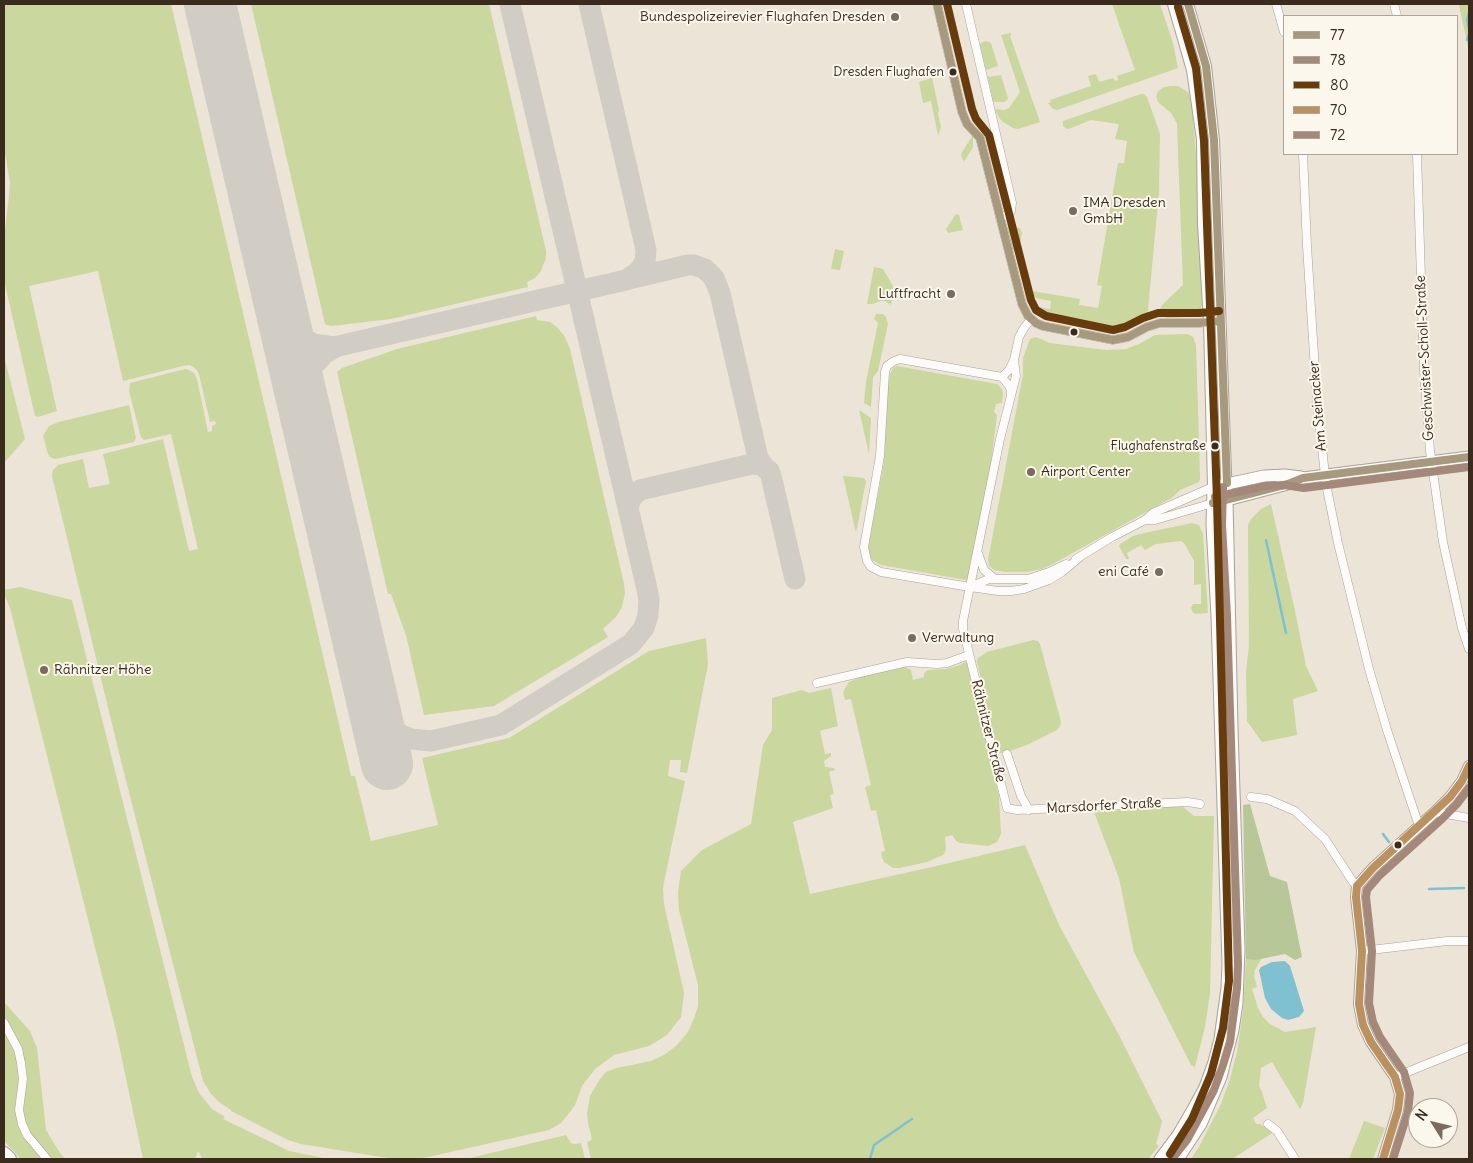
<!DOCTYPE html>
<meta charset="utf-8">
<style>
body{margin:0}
#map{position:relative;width:1473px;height:1163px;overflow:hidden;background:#ece4d7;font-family:Delius,sans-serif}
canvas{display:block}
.frame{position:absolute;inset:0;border:5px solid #3b2a1e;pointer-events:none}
.legend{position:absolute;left:1283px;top:15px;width:175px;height:140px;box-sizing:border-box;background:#fbf7ec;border:1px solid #aea59a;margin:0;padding:6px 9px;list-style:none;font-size:15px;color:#3b2a1e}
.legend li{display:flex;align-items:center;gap:10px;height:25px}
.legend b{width:25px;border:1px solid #aea59a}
.north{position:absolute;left:1408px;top:1098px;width:50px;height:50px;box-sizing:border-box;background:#fbf7ec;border:1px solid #aea59a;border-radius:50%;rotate:306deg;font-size:14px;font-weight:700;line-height:20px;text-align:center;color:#3b2a1e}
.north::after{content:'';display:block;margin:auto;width:18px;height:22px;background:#796b5f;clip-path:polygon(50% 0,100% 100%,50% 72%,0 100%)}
</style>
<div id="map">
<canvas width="1473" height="1163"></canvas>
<div class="frame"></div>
<ul class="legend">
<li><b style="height:6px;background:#a7997d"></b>77</li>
<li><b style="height:6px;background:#a4897a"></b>78</li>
<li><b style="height:6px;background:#683b0c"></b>80</li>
<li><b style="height:6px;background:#bb925f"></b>70</li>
<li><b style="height:6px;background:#a4897a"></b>72</li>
</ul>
<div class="north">N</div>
</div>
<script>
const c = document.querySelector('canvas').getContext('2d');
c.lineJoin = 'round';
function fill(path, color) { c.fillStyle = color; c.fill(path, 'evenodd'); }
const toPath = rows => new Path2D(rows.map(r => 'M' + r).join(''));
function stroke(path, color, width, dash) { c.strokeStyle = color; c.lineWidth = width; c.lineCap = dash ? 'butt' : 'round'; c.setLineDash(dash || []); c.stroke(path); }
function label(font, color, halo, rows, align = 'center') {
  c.font = font + ' Delius,sans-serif'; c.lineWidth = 4; c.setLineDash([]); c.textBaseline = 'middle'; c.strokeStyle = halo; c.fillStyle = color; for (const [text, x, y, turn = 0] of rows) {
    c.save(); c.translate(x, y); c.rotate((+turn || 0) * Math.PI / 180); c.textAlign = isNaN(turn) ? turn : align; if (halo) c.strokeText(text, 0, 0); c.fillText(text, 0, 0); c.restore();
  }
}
fill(toPath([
 [4,4,171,4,351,776,355,776,371,841,438,825,422,758,509,738,649,651,706,638,708,664,687,773,680,772,681,760,670,760,668,776,685,781,663,887,664,904,684,993,681,1017,667,1035,649,1046,614,1055,595,1069,582,1086,575,1105,569,1113,561,1123,549,1130,419,1159,394,1159,301,1144,288,1140,231,1111,231,1110,219,1102,211,1094,203,1081,121,761,52,476,53,470,58,465,83,459,89,488,110,484,103,454,163,439,189,551,198,549,171,434,144,440,141,437,129,391,130,383,185,369,189,370,194,373,197,379,208,432,212,431,212,426,216,424,215,421,210,422,199,374,196,369,190,365,183,366,123,381,98,271,29,286,57,411,38,417,35,416,4,280,4,239,9,196,10,182,4,148],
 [251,4,489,4,546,251,546,258,541,271,535,278,527,282,528,287,391,319,331,326,325,324],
 [1112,4,1160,4,1173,43,1178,68,1057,110,1053,109,1048,103,1051,102,1050,100,1091,86,1088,76,1096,74,1099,82,1113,78,1115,81,1118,80,1117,76,1135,70],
 [1459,4,1469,4,1469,50,1461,15],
 [1011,33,1011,35,1010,36,1040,122,1018,129,1013,128,1003,122,999,118,995,109,1004,110,1009,108,1020,92,1001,35],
 [986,41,991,43,998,66,986,70,980,45,981,43],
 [1001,75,1008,98,1007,100,1004,102,995,102,993,101,988,77],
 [932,78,939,110,938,114,941,127,938,135,931,101,923,103,919,82],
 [1171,86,1178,86,1188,92,1192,104,1198,181,1202,294,1202,305,1200,310,1195,315,1189,317,1168,318,1164,317,1161,314,1160,309,1162,305,1183,285,1178,152,1177,124,1174,118,1171,113,1158,102,1156,96,1158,91,1164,87],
 [1141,94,1144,94,1147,97,1160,134,1159,192,1148,310,1146,318,1131,328,1120,332,1110,332,1054,321,1043,318,1036,312,1036,310,1039,307,1050,309,1051,301,1031,297,1027,294,1026,290,1080,299,1079,305,1098,308,1102,286,1097,285,1118,163,1124,163,1127,141,1115,139,1119,124,1091,120,1071,128,1067,129,1063,126,1063,121],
 [973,135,973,147,964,162,961,155,962,152],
 [956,214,959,215,963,230,948,233,946,229],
 [1006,227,1020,228,1022,233,1019,249,1016,253,1011,249],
 [835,249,844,251,840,270,831,269],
 [874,267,883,269,892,284,894,290,891,305,885,301,881,301,872,304,867,304],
 [876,314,883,314,886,317,888,324,878,371,873,377,871,407,864,403,866,382,878,323,874,319],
 [536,316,537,320,550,322,558,328,565,337,570,349,624,584,625,593,622,607,616,617,603,629,608,637,494,706,424,715,406,635,391,594,388,594,337,372,342,368,397,349],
 [1188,334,1193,337,1196,345,1200,475,1200,479,1199,482,1180,490,1173,497,1053,564,1042,569,1027,572,1005,572,994,570,989,566,988,560,1023,374,1023,358,1030,339,1036,337,1050,343,1106,350,1126,349,1139,344,1155,335],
 [4,356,25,439,4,463],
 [897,366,997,384,1002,389,1003,393,1002,403,996,404,994,412,997,415,990,471,968,578,966,580,881,565,872,560,870,555,868,548,884,462,887,393,890,374,893,368],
 [129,405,136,438,134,442,55,459,50,457,48,454,43,436,49,426,59,422],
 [859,410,871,418,869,454],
 [843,476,864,478,866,481,856,533],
 [1271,504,1295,611,1306,666,1318,691,1293,699,1297,735,1262,742,1247,721,1246,672,1249,645,1248,536,1248,525,1251,519,1261,509],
 [1192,523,1199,525,1203,534,1208,613,1197,614,1193,613,1191,608,1193,604,1201,604,1201,584,1194,585,1194,561,1184,543,1181,541,1156,544,1145,550,1141,545,1127,553,1129,559,1126,559,1119,546,1120,544,1133,536,1149,532],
 [20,587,72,600,192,1077,199,1093,212,1109,225,1117,223,1119,289,1151,329,1159,203,1159,198,1151,195,1159,143,1159,116,1031,10,608,4,594,4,590],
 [1033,640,1038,641,1040,644,1061,722,1060,726,1057,730,1027,745,1004,753,1000,753,996,749,977,661,978,658,987,652],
 [965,662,968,663,969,666,999,796,1001,834,997,842,988,846,960,843,956,841,952,835,945,837,946,849,944,854,941,856,927,862,900,868,893,868,884,862,882,857,881,852,885,851,876,810,871,811,865,787,871,785,851,699,845,700,843,692,849,682,863,676,905,667,911,670,913,680,924,677,924,673,928,670,946,669,960,665],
 [831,688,838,726,820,731,825,754,831,753,831,756,824,761,825,767,834,768,835,770,829,772,834,794,830,795,833,808,793,822,810,894,932,867,1025,845,1059,925,1120,1037,1162,1121,1160,1130,1156,1144,1159,1146,1148,1159,591,1159,587,1142,590,1141,592,1139,588,1123,587,1113,590,1096,600,1079,606,1072,617,1068,651,1061,664,1055,676,1046,688,1032,695,1016,698,1006,698,985,679,910,678,893,681,871,702,850,751,824,763,745,772,730,772,698,802,690,809,693],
 [1182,806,1194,816,1214,816,1210,994,1205,1027,1195,1067,1191,1065,1134,952,1119,878,1094,812],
 [1262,958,1255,970,1254,976,1257,987,1252,989,1258,1008,1263,1017,1270,1024,1285,1032,1316,1027,1303,1103,1300,1109,1272,1062,1261,1068,1259,1086,1262,1092,1267,1108,1253,1118,1256,1124,1260,1124,1274,1132,1232,1159,1191,1159,1199,1147,1221,1104,1230,1079,1237,1052,1243,1011,1246,959],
 [4,1002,30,1031,37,1048,46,1130,60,1153,65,1159,51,1159,31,1138,23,1137,43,1159,21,1159,4,1141],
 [1364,1121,1385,1128,1373,1159,1349,1159],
 [566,1135,571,1143,575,1144,581,1143,585,1159,466,1159]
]), '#cad79f');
fill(toPath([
 [1250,804,1270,876,1287,882,1302,957,1295,960,1285,954,1256,960,1246,959,1243,805]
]), '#b7c798');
fill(toPath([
 [1285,961,1290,966,1304,1011,1299,1017,1288,1020,1282,1018,1271,1009,1265,998,1259,970,1261,967,1272,962]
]), '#7fc0d1');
stroke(toPath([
 [1469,13,1467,20,1469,29],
 [1467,40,1469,34],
 [1266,540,1286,633],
 [1383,834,1389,842],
 [1429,889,1464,888],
 [870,1159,874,1145,912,1119]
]), '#7fc0d1', 2.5);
stroke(toPath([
 [629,279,688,265,694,265,705,269,714,278,720,293,758,458,764,467],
 [281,309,287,322,300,336,313,344,334,347,626,280,638,272,645,262,646,250,589,4],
 [304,405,304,386,311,368,325,353,338,346],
 [628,508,631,498,640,490,752,464,761,465,769,471,771,476,795,579],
 [370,692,378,713,384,721,399,734,411,739,431,741,501,725,631,644,644,628,648,615,649,600,647,589,510,4]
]), '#d1ccc4', 21);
stroke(toPath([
 [210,4,387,764]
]), '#d1ccc4', 52);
const street = toPath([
 [937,4,962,112,967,124,980,138,1022,304,1028,316,1036,323,1043,326,1113,340,1128,337,1147,327,1160,323,1199,323,1220,321],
 [966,4,1012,203,1011,211,1008,214,1000,219],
 [1276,4,1284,32],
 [1394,4,1397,16],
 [1303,154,1307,246,1317,402,1326,484,1338,543,1369,669,1387,730,1419,826],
 [1417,154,1424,371,1430,451,1443,542,1462,628,1469,649],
 [1014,360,1016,376,1000,439,963,621,963,629,1007,808,1017,810,1188,802,1200,804],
 [1002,377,1009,370,1014,360,1019,337,1024,328,1031,319],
 [1011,394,1010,387,1002,377,900,359,894,361,887,366,885,372,880,456,864,547,867,561,871,567,881,572,970,587,998,591,1011,591,1024,589,1049,580,1062,572,1080,557],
 [1145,520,1155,520,1213,503],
 [978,553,984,570,995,579],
 [1076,559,1112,537,1145,520,1153,513,1213,487],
 [970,587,989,579,1028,579,1049,572,1066,564],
 [817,683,907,662,937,664,947,663,969,655],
 [1007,754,1021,796,1029,810],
 [1251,797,1267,799,1295,811,1325,839,1353,882,1357,886],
 [1435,812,1469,818],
 [1362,951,1447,941,1469,941],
 [4,1023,18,1049,21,1063,23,1079,19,1110,22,1124,27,1135,47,1159],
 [1395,1077,1469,1047],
 [1268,1124,1277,1131,1295,1159]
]);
const secondary = toPath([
 [1173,4,1192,70,1202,140,1203,224,1209,322,1213,487],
 [1188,4,1206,66,1214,140,1227,500,1213,503],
 [1383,1159,1398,1110,1400,1094,1395,1077,1371,1042,1363,1025,1359,1004,1362,951,1356,897,1357,886,1373,868,1435,812,1450,797,1462,781,1469,766]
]);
const primary = toPath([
 [1160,1159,1178,1135,1192,1111,1205,1087,1214,1062,1220,1039,1227,988,1228,964,1217,616,1212,525,1213,487,1264,476,1285,475,1301,477],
 [1178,1159,1201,1124,1221,1077,1233,1030,1237,1003,1239,949,1232,728,1227,500,1288,484,1303,478,1469,457]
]);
const highway = toPath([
 [4,1154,9,1159]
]);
stroke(street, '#a9a299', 9);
stroke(secondary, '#a9a299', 12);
stroke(primary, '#a9a299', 13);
stroke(highway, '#a9a299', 16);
stroke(street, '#fcfbf9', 8);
stroke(secondary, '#fcfbf9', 10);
stroke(primary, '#fcfbf9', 11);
stroke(highway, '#fcfbf9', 14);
stroke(toPath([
 [937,4,962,112,967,124,980,138,1022,304,1028,316,1036,323,1043,326,1113,340,1128,337,1147,327,1160,323,1199,323,1220,321],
 [1188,4,1206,66,1214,140,1227,483],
 [1213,503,1288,484,1303,478,1469,457]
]), '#a7997d', 8);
stroke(toPath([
 [1215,497,1265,486,1284,485,1304,488,1469,467],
 [1172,1159,1187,1140,1214,1090,1223,1065,1230,1042,1237,988,1238,964,1227,616,1222,525,1223,487]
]), '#a4897a', 8);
stroke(toPath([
 [947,4,972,109,976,119,989,135,1031,300,1036,310,1046,316,1113,330,1125,327,1143,318,1158,313,1199,313,1219,311],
 [1170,1154,1192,1119,1211,1074,1223,1028,1229,981,1217,500,1204,141,1196,68,1178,7]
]), '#683b0c', 8);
stroke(toPath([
 [1383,1159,1398,1110,1400,1094,1395,1077,1371,1042,1363,1025,1359,1004,1362,951,1356,897,1357,886,1373,868,1450,797,1462,781,1469,766]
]), '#bb925f', 8);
stroke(toPath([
 [1393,1159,1408,1112,1410,1093,1404,1072,1380,1037,1373,1022,1369,1003,1372,951,1366,897,1367,890,1380,875,1442,819,1457,804,1469,788]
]), '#a4897a', 8);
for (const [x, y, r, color] of [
 [895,17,5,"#796b5f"],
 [953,72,4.5,"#3b2a1e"],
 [1073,211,5,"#796b5f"],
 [951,294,5,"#796b5f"],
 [1074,332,4.5,"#3b2a1e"],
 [1215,446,4.5,"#3b2a1e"],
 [1031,472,5,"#796b5f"],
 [1159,572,5,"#796b5f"],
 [912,638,5,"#796b5f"],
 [44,670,5,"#796b5f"],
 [1398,845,4.5,"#3b2a1e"]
]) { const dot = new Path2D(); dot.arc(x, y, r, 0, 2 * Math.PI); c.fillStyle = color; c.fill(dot); stroke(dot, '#fbf7ec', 2); }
label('13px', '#3b2a1e', '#fbf7ec', [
 ["Dresden Flughafen",944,72],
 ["Flughafenstraße",1206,446]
], 'right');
label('14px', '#3b2a1e', '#fbf7ec', [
 ["Bundespolizeirevier Flughafen Dresden",885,17,"right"],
 ["IMA Dresden",1083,203],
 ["GmbH",1083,219],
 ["Luftfracht",941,294,"right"],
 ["Airport Center",1041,472],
 ["eni Café",1149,572,"right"],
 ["Verwaltung",922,638],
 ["Rähnitzer Höhe",54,670]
], 'left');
label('14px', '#3b2a1e', '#fbf7ec', [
 ["Geschwister-Scholl-Straße",1425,358,-93],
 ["Am Steinacker",1318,406,-95],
 ["Rähnitzer Straße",988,731,76],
 ["Marsdorfer Straße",1104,806,-3]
]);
</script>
